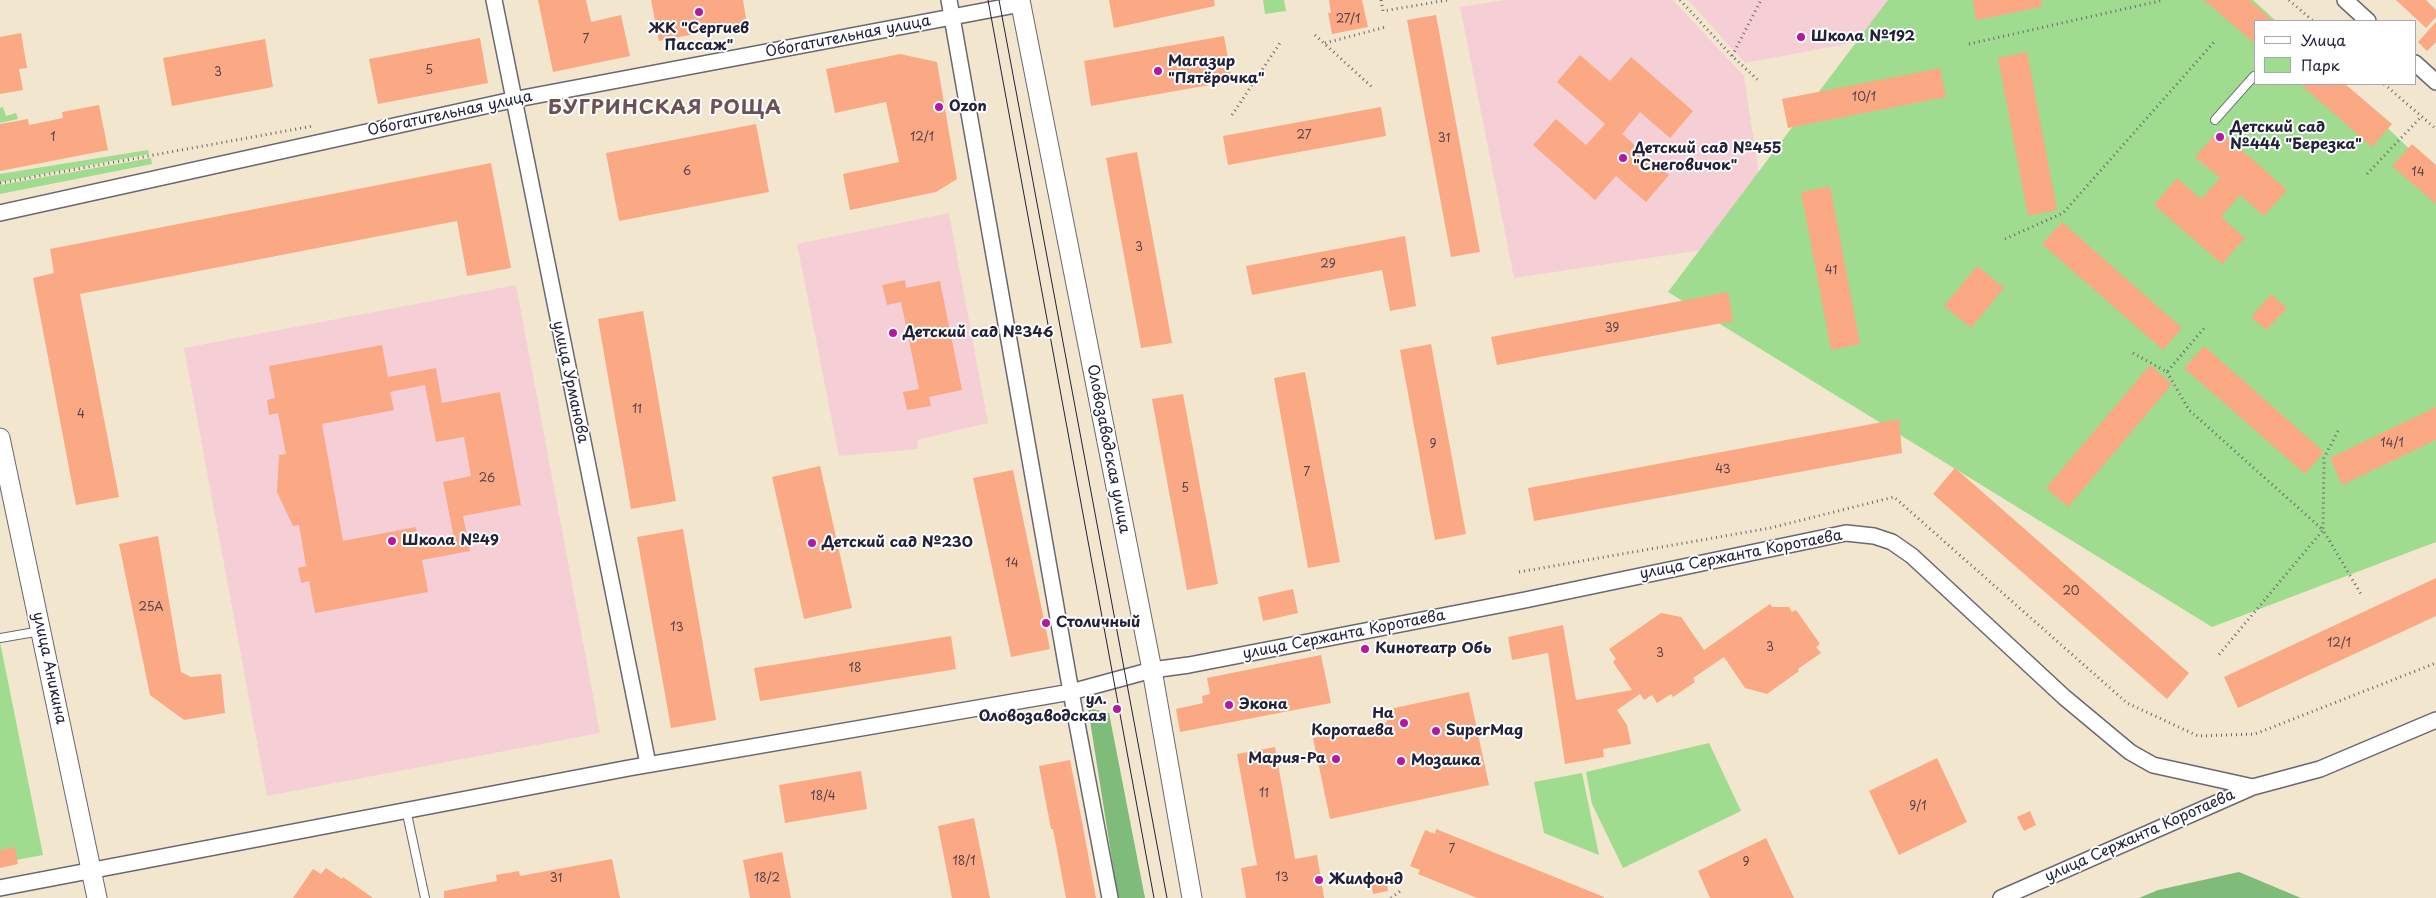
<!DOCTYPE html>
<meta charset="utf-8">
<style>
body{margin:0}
#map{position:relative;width:2436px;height:898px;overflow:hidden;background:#f3e6ce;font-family:"Playpen Sans",sans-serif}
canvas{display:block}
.legend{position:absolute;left:2254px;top:20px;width:162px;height:65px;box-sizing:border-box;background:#fff;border:1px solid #a7a7b1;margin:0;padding:6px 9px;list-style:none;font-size:15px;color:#22223b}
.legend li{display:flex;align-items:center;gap:10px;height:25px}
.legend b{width:25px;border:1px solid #a7a7b1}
</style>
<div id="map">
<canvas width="2436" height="898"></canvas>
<ul class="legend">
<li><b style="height:6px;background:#fff"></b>Улица</li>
<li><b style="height:14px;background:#9fdc90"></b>Парк</li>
</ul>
</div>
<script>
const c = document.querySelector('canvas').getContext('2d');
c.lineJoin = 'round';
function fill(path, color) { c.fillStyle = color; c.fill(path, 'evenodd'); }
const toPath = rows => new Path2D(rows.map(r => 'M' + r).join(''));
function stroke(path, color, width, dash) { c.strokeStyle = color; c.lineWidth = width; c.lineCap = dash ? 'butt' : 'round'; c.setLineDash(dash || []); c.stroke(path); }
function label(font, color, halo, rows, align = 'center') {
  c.font = font + ' "Playpen Sans",sans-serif'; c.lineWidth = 4; c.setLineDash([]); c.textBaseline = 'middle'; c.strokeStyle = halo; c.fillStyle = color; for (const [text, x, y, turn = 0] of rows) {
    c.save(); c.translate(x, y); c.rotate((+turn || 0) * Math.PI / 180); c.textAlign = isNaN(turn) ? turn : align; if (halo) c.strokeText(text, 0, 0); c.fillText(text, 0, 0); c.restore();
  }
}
fill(toPath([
 [1504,0,1673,0,1744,76,1769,240,1514,278,1460,7],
 [1688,0,1954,0,1959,23,1745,63],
 [949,213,988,423,917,440,918,449,839,456,797,244],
 [516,285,600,733,267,796,184,348]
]), '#f6cfd6');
fill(toPath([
 [1263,0,1284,0,1286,11,1265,14],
 [1888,0,2253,0,2276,21,2255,21,2255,84,2341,84,2436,174,2436,542,2212,627,1668,292],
 [3,107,6,116,16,113,18,119,0,123,0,108],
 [148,150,149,154,0,182,0,174],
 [151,158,152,164,0,194,0,185],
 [0,642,43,855,0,863],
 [1709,743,1741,811,1623,868,1592,804,1586,772],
 [1582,773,1599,855,1544,833,1534,782]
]), '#9fdc90');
fill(toPath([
 [1088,708,1109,713,1145,898,1118,898],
 [2239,872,2301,898,2139,898,2158,890]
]), '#7fbc7a');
fill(toPath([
 [538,0,586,0,591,22,621,15,630,56,553,72],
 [651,0,743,0,747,24,659,41],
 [1109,0,1214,0,1215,6,1114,28],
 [1329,0,1362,0,1368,27,1332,34,1328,13,1331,13],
 [1973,0,2041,0,2042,7,1976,20],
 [2204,0,2249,0,2273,21,2255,21,2255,44],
 [2396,0,2426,0,2436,10,2436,17,2426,28],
 [1436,15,1480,252,1451,257,1407,20],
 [2436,22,2436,42,2427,51,2418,42],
 [21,33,27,68,19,69,23,90,0,94,0,37],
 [1224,36,1232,81,1091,106,1084,61],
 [480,38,488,83,378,104,369,59],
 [265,39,273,87,172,106,163,58],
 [2027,52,2057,210,2028,216,1998,58],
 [900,54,937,62,957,179,936,192,850,210,843,174,899,162,886,102,835,113,826,69],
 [1580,55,1610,81,1631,57,1693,111,1670,138,1640,112,1622,134,1669,175,1646,202,1616,176,1595,200,1533,145,1556,119,1586,145,1605,124,1557,82],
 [1940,68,1946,97,1788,128,1782,99],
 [2300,84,2345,84,2392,124,2372,147],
 [99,105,108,150,0,171,0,124,28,119,29,125,63,118,62,112],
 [1381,107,1386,136,1228,165,1223,136],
 [756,124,769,192,619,221,606,153],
 [2219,130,2287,190,2264,216,2240,195,2221,217,2245,238,2222,264,2154,205,2177,178,2201,199,2220,178,2195,157],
 [2412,144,2436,165,2436,204,2392,166],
 [1137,152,1172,343,1141,348,1106,158],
 [491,163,511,268,467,276,457,221,80,294,119,497,76,505,33,278,54,273,50,249],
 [1830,186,1860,344,1831,350,1801,192],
 [2062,222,2182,328,2163,350,2042,244],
 [1405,236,1416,306,1390,311,1382,270,1252,295,1246,266],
 [1977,266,2004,288,1971,328,1944,306],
 [905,280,906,288,940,281,962,390,929,397,931,406,907,410,903,392,919,389,901,302,887,305,882,285],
 [1728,292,1733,321,1497,365,1491,337],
 [2271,294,2287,308,2266,330,2251,317],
 [643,311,676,501,631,509,598,319],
 [1431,344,1466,534,1435,540,1400,350],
 [382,345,388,377,436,368,442,403,500,392,521,505,463,516,470,551,422,560,428,592,315,613,309,581,301,583,298,568,306,566,299,525,293,526,277,492,279,455,286,454,278,413,269,415,267,400,275,398,269,366],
 [425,385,436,442,464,437,471,476,443,482,454,538,419,545,416,527,343,541,322,424,394,410,390,392],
 [2204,346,2324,452,2305,474,2184,368],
 [2150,365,2172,384,2068,507,2046,488],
 [1305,372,1340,562,1308,568,1274,378],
 [1183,394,1218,584,1187,590,1152,399],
 [2436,407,2436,440,2342,485,2330,458],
 [1899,419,1902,453,1534,521,1528,488],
 [820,466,852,608,804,619,772,477],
 [1955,468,2189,673,2167,699,1933,494],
 [1013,470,1050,649,1011,657,973,478],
 [683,529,716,720,671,728,637,537],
 [158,536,181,672,191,677,221,674,225,713,184,720,150,695,119,544],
 [2436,578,2436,616,2238,708,2224,677],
 [1293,589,1298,613,1263,621,1258,597],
 [1770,604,1772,607,1789,607,1792,612,1796,610,1820,644,1816,647,1821,653,1798,669,1799,671,1767,694,1745,688,1724,657,1693,678,1695,682,1673,697,1671,694,1657,703,1652,695,1644,700,1640,694,1617,710,1627,725,1631,744,1603,749,1604,757,1565,764,1548,653,1512,660,1508,637,1563,625,1576,700,1632,690,1613,662,1616,659,1609,649,1661,613,1681,617,1704,650],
 [951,636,956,669,760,701,754,668],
 [1321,655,1331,703,1180,732,1176,709,1203,703,1202,696,1210,694,1207,678],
 [1469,692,1489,785,1330,819,1313,738,1387,722,1385,710],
 [1275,747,1295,859,1317,855,1324,898,1246,898,1241,868,1257,865,1237,754],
 [1937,758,1967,822,1899,855,1869,791],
 [1070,760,1084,832,1096,898,1066,898,1053,829,1051,829,1039,766],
 [861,771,867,809,785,823,779,785],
 [2030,811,2036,825,2024,831,2017,817],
 [974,818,990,898,952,898,938,826],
 [1436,829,1604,897,1604,898,1477,898,1418,874,1420,870,1410,866,1425,830,1435,834],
 [1766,838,1794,898,1710,898,1698,871],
 [15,847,18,864,0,868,0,850],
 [782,852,791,898,750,898,743,860],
 [612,859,620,898,444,898,444,891,497,881,496,875,519,871,520,876],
 [326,868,342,879,343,877,373,898,293,898,313,869,321,874],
 [1386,875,1388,891,1373,894,1370,878]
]), '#faa984');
const service = toPath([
 [2215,120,2254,76],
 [0,638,41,631],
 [406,809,425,898]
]);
const minor = toPath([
 [494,0,648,764],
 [949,0,1071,692,1110,898],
 [2345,0,2368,21],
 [2415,63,2436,82],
 [0,213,512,100,1021,4],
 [0,888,629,768,1071,692,1152,670,1189,665,1525,600,1846,533,1874,536,1892,542,1912,556,2064,697,2130,752,2153,765,2253,787,2320,769,2436,720],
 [2001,898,2253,787]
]);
const tertiary = toPath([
 [1020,0,1152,670,1192,898],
 [0,438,97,898]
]);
stroke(service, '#6b676e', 10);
stroke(minor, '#6b676e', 18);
stroke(tertiary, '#6b676e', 21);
stroke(toPath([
 [1381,0,1383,11,1448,0],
 [1680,0,1732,56,1758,80],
 [2289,0,2313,21],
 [1315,35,1373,88],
 [1325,43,1386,27],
 [1969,44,2164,0],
 [1732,56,1761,0],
 [2384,84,2436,129],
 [1232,115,1280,43],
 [2367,174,2421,117],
 [0,183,313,126],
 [2005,239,2063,213,2215,41],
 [2133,353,2167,372,2205,327],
 [2167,372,2189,410,2323,530,2217,657],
 [2338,431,2324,458,2323,530,2361,594],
 [1519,572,1770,528,1894,497,2127,703,2198,736,2255,734,2436,663],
 [1391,898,1403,889]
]), '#6b676e', 3, [1, 4]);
stroke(service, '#fff', 8);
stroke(minor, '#fff', 15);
stroke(tertiary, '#fff', 19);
stroke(toPath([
 [988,0,1154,898],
 [999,0,1167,898]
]), '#22223b', 1);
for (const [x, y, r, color] of [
 [699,12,5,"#b5179e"],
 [1801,37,5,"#b5179e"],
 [1158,71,5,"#b5179e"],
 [939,107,5,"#b5179e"],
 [2220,137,5,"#b5179e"],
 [1623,158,5,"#b5179e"],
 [893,333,5,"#b5179e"],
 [392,541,5,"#b5179e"],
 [812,543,5,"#b5179e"],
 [1046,623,5,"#b5179e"],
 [1365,649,5,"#b5179e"],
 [1229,705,5,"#b5179e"],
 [1117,709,5,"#b5179e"],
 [1404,723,5,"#b5179e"],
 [1436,731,5,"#b5179e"],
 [1336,759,5,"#b5179e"],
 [1401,761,5,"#b5179e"],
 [1319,880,5,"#b5179e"]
]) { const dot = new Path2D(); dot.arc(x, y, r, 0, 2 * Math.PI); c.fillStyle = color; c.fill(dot); stroke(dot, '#fff', 2); }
label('12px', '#58444d', null, [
 ["27/1",1348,20],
 ["7",586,40],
 ["5",429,71],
 ["3",218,73],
 ["10/1",1864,98],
 ["27",1304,136],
 ["1",53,138],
 ["12/1",922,138],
 ["31",1444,139],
 ["6",687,172],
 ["14",2418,173],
 ["3",1139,248],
 ["29",1328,265],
 ["41",1831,271],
 ["39",1612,329],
 ["11",637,410],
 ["4",81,415],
 ["14/1",2392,444],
 ["9",1433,445],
 ["43",1723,470],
 ["7",1307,473],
 ["26",487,479],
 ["5",1185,489],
 ["14",1012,564],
 ["20",2071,592],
 ["25А",151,608],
 ["13",677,628],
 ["12/1",2339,644],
 ["3",1770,648],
 ["3",1660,654],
 ["18",855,669],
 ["11",1264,794],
 ["18/4",823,797],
 ["9/1",1918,807],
 ["7",1452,850],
 ["18/1",964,862],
 ["9",1746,863],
 ["13",1282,878],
 ["31",556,879],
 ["18/2",767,879]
]);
label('bold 15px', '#22223b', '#fff', [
 ["ЖК \"Сергиев",699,29,"center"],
 ["Пассаж\"",699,46,"center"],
 ["Школа №192",1811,37],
 ["Магазир",1168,62],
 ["\"Пятёрочка\"",1168,79],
 ["Ozon",949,107],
 ["Детский сад",2230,128],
 ["№444 \"Березка\"",2230,145],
 ["Детский сад №455",1633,149],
 ["\"Снеговичок\"",1633,166],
 ["Детский сад №346",903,333],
 ["Школа №49",402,541],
 ["Детский сад №230",822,543],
 ["Столичный",1056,623],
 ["Кинотеатр Обь",1375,649],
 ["ул.",1107,700,"right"],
 ["Оловозаводская",1107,717,"right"],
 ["Экона",1239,705],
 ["На",1394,714,"right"],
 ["Коротаева",1394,731,"right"],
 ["SuperMag",1446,731],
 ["Мария-Ра",1326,759,"right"],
 ["Мозаика",1411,761],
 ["Жилфонд",1329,880]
], 'left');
label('15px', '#22223b', '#fff', [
 ["Обогатительная улица",848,37,-11],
 ["Обогатительная улица",450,114,-12],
 ["улица Урманова",570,382,78],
 ["Оловозаводская улица",1108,449,79],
 ["улица Сержанта Коротаева",1741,555,-11],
 ["улица Сержанта Коротаева",1344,635,-11],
 ["улица Аникина",49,668,78],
 ["улица Сержанта Коротаева",2140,836,-24]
]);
c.letterSpacing = '1px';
label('bold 20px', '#6e5155', '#fff', [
 ["БУГРИНСКАЯ РОЩА",665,108]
]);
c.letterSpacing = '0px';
</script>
